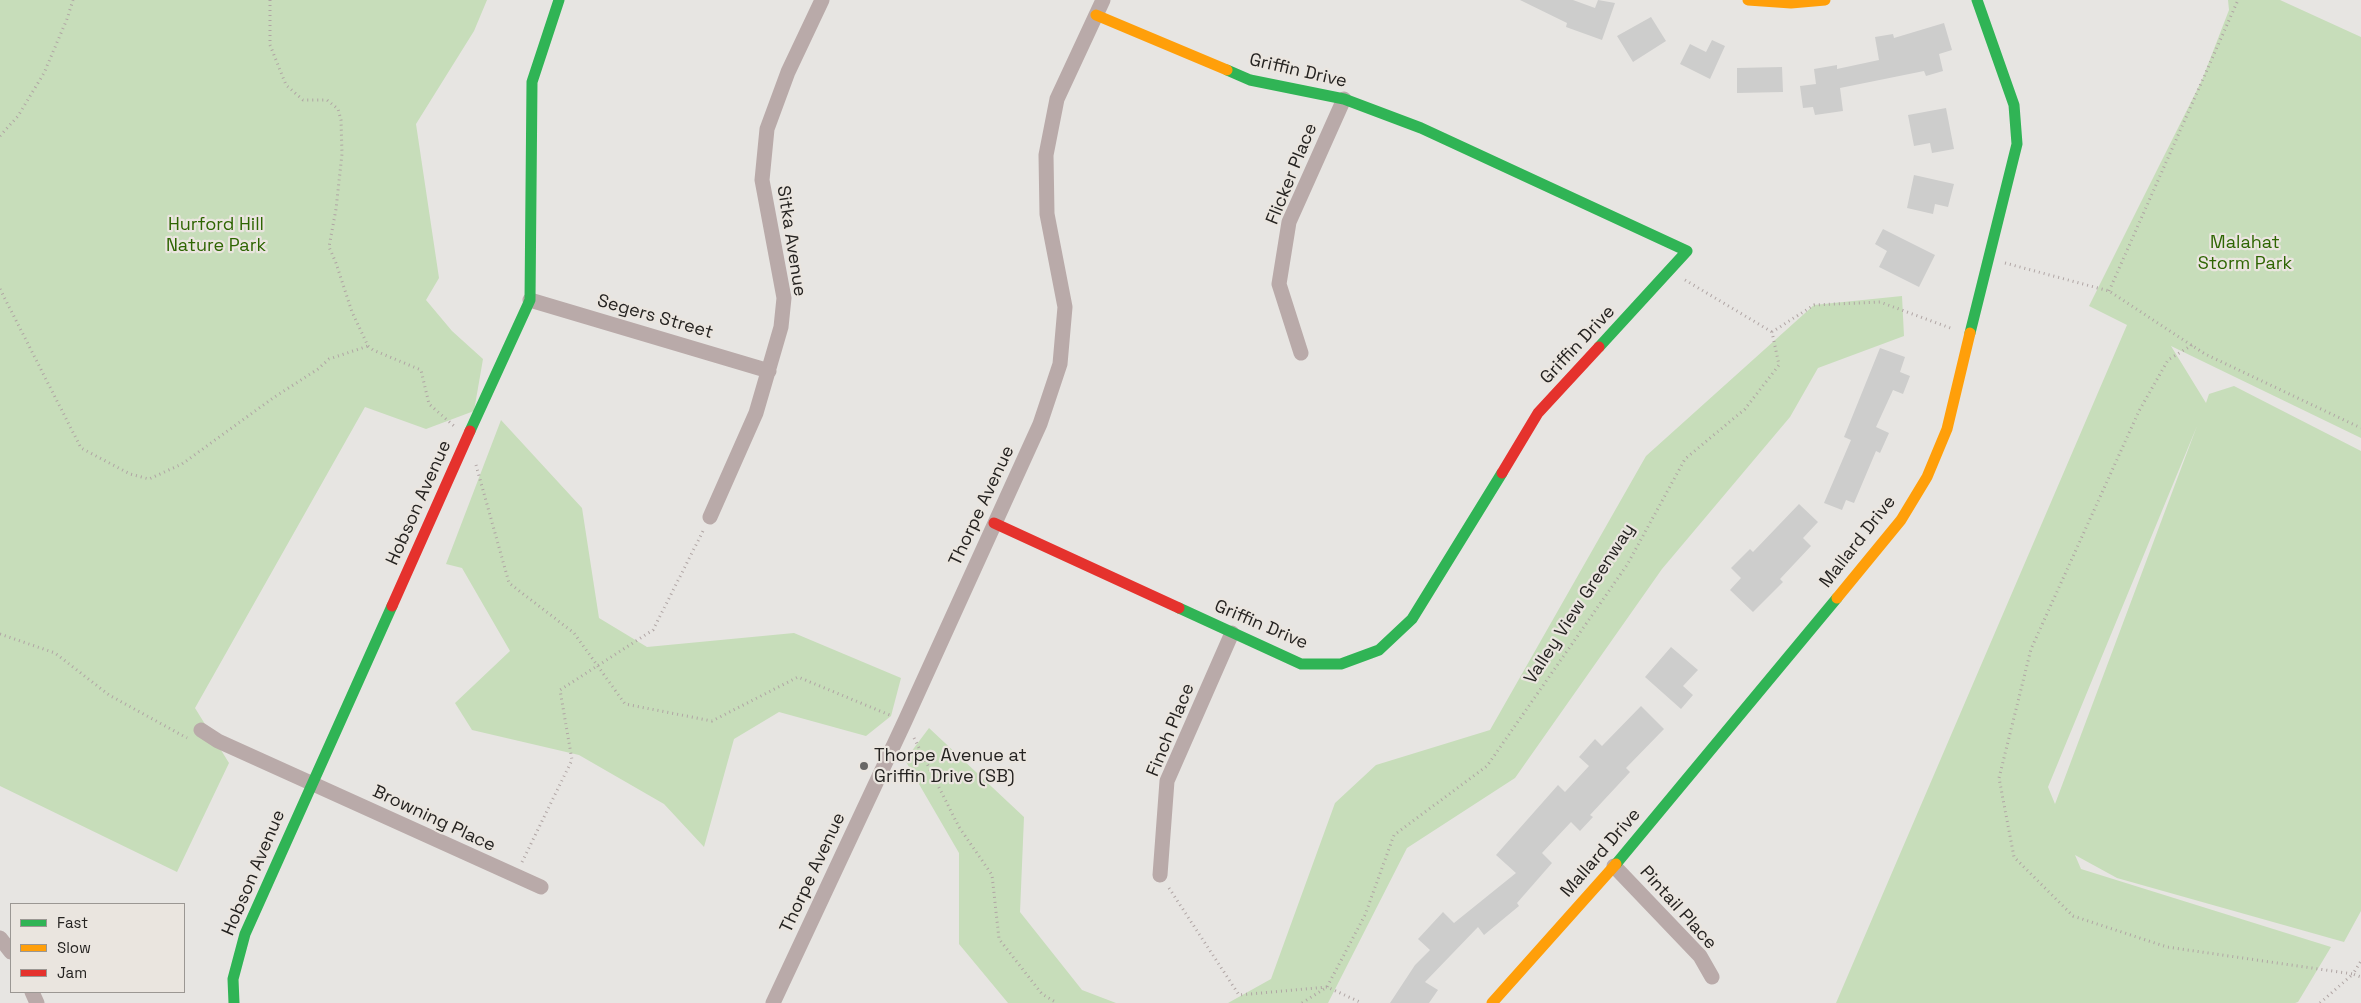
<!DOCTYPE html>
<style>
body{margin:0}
#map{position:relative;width:2361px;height:1003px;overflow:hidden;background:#e7e5e2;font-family:"Space Grotesk",sans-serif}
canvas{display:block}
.legend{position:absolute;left:10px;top:903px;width:175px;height:90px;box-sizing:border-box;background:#eae5df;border:1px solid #9b9793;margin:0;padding:6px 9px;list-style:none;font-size:15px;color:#252321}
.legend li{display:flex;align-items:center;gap:10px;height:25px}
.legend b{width:25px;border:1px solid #9b9793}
</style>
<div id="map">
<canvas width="2361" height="1003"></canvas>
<ul class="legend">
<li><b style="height:6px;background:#30b455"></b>Fast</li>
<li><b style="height:6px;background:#ff9f0a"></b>Slow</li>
<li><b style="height:6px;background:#e5322d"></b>Jam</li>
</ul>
</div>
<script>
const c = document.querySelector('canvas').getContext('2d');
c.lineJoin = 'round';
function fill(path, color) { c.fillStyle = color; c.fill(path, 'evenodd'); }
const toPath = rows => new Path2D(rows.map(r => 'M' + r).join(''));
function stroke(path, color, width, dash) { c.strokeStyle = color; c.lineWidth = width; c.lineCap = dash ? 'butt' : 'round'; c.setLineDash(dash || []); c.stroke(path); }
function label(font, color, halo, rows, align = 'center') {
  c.font = font + ' "Space Grotesk",sans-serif'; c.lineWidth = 4.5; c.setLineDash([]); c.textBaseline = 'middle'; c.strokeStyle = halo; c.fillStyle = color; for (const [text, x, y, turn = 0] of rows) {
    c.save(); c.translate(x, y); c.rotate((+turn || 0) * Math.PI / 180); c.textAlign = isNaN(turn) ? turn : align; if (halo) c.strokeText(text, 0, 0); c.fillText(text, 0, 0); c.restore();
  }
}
fill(toPath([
 [0,0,487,0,474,31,416,124,439,278,426,300,452,331,483,359,474,411,426,429,365,407,195,708,229,763,177,872,0,786],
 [2228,0,2280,0,2361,37,2361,438,2171,346,2206,403,2209,394,2234,386,2361,451,2361,911,2344,942,2117,878,2075,855,2081,869,2331,947,2298,1002,2295,1003,1836,1003,2127,325,2089,306,2202,80,2229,10],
 [2197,426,2055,804,2048,787],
 [1902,296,1904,336,1818,368,1790,417,1662,569,1515,778,1407,848,1328,1003,1228,1003,1271,979,1335,803,1376,765,1490,730,1646,456,1814,305],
 [501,420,582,508,599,618,647,647,794,633,901,678,891,716,866,736,779,712,734,739,704,847,664,804,579,755,472,730,455,703,510,651,462,568,446,564],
 [929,728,1024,817,1020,912,1082,990,1116,1003,1008,1003,959,944,959,853,905,760]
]), '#c7ddba');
fill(toPath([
 [1520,0,1573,0,1595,8,1598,0,1615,3,1602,40,1566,27,1567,23],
 [1651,17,1666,41,1633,62,1617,36],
 [1944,23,1952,50,1939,54,1943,71,1926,76,1924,71,1840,88,1843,111,1815,115,1813,107,1803,108,1800,86,1816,84,1814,69,1837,65,1837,69,1879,60,1875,37,1893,34,1894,38],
 [1712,40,1725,46,1710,79,1680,64,1690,44,1706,52],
 [1782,67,1783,92,1737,93,1737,68],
 [1946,108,1954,149,1932,153,1930,143,1914,146,1908,115],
 [1914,175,1954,184,1948,207,1935,204,1933,214,1907,208],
 [1883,229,1935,255,1919,287,1879,267,1887,251,1875,244],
 [1880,348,1905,357,1900,372,1910,376,1903,394,1893,390,1876,427,1889,433,1880,453,1876,451,1854,503,1846,500,1842,510,1824,503,1851,440,1844,437],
 [1799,504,1818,522,1803,538,1811,546,1780,579,1783,582,1753,612,1730,590,1741,578,1731,568,1750,549,1753,552],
 [1671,647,1698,670,1683,686,1693,695,1681,709,1645,677],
 [1641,706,1664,729,1626,768,1630,772,1590,815,1593,817,1580,831,1571,822,1542,853,1552,863,1517,903,1519,906,1484,935,1478,927,1425,982,1438,990,1429,1003,1390,1003,1415,965,1430,950,1418,939,1443,912,1454,923,1516,873,1496,855,1558,785,1565,792,1589,766,1579,757,1595,739,1602,746]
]), '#cdcdcc');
stroke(toPath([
 [270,0,270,45,286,85,303,100,327,100,338,109,341,120,342,154,336,209,329,247,336,263,352,312,368,346,373,350,421,370,429,404,454,426],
 [0,136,18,116,44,73,67,19,73,0],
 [2005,263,2109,291,2205,354,2361,428],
 [1685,280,1772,332],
 [0,289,81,448,130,474,149,479,182,464,273,398,318,369,329,359,368,346],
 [2109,291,2238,0],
 [2192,345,2168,360,2139,411,2031,649,1999,778,2014,857,2073,916,2167,947,2353,974,2361,961],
 [476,465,509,583,574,633,625,704,712,721,798,677,892,716],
 [0,634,55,653,109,695,187,738],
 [914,738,959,827,992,875,999,939,1042,994,1057,1003],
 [522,862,572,760,560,690,653,630,703,531],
 [1169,888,1239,995,1327,987,1362,1003],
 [1302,1003,1327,987,1365,915,1394,835,1487,766,1627,565,1685,459,1745,409,1779,365,1772,332,1814,305,1880,302,1953,329],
 [2320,1003,2353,974,2361,977]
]), '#b0a5a4', 3, [1, 4]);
stroke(toPath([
 [530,300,769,371],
 [1301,353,1279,284,1289,222,1344,99],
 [710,517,756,413,781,327,784,298,762,180,767,129,788,72,822,0],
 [201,730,218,741,541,887],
 [1614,866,1700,956,1712,977],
 [1160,875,1167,781,1232,633],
 [0,938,11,952],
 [32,992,37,1003],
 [773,1003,905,721,1040,424,1060,364,1065,307,1047,214,1046,155,1057,99,1103,0]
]), '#b9aaa9', 15);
stroke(toPath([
 [1227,70,1250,80,1344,99,1421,128,1687,251,1599,347],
 [1970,333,2017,144,2014,105,1977,0],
 [470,431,530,300,532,82,559,0],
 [1179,608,1301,664,1341,664,1379,650,1412,619,1502,473],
 [1616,864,1837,598],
 [234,1003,233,979,245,934,392,606]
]), '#30b455', 11);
stroke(toPath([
 [1748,0,1791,3,1825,0],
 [1096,15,1227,70],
 [1837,598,1901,520,1927,477,1947,429,1970,333],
 [1492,1003,1616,864]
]), '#ff9f0a', 11);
stroke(toPath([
 [1502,473,1538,413,1599,347],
 [994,523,1179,608],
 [392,606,470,431]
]), '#e5322d', 11);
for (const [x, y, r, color] of [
 [864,766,5,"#696765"]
]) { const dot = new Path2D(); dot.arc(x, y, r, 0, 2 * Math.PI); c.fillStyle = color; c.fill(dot); stroke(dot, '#eae5df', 2); }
label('18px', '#252321', '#eae5df', [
 ["Griffin Drive",1298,71,13],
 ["Flicker Place",1292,174,-68],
 ["Sitka Avenue",791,241,81],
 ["Segers Street",655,317,16],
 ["Griffin Drive",1578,345,-47],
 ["Hobson Avenue",419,503,-66],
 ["Thorpe Avenue",982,506,-65],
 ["Mallard Drive",1858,542,-52],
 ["Valley View Greenway",1580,604,-57],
 ["Griffin Drive",1261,625,23],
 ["Finch Place",1171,730,-68],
 ["Browning Place",434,819,25],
 ["Mallard Drive",1601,853,-49],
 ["Hobson Avenue",254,873,-67],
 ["Thorpe Avenue",813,873,-65],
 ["Pintail Place",1678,908,48]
]);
label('18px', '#2e6502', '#eae5df', [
 ["Hurford Hill",216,225],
 ["Nature Park",216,246],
 ["Malahat",2245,243],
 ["Storm Park",2245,264]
]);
label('18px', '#252321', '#eae5df', [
 ["Thorpe Avenue at",874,756],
 ["Griffin Drive (SB)",874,777]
], 'left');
</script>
